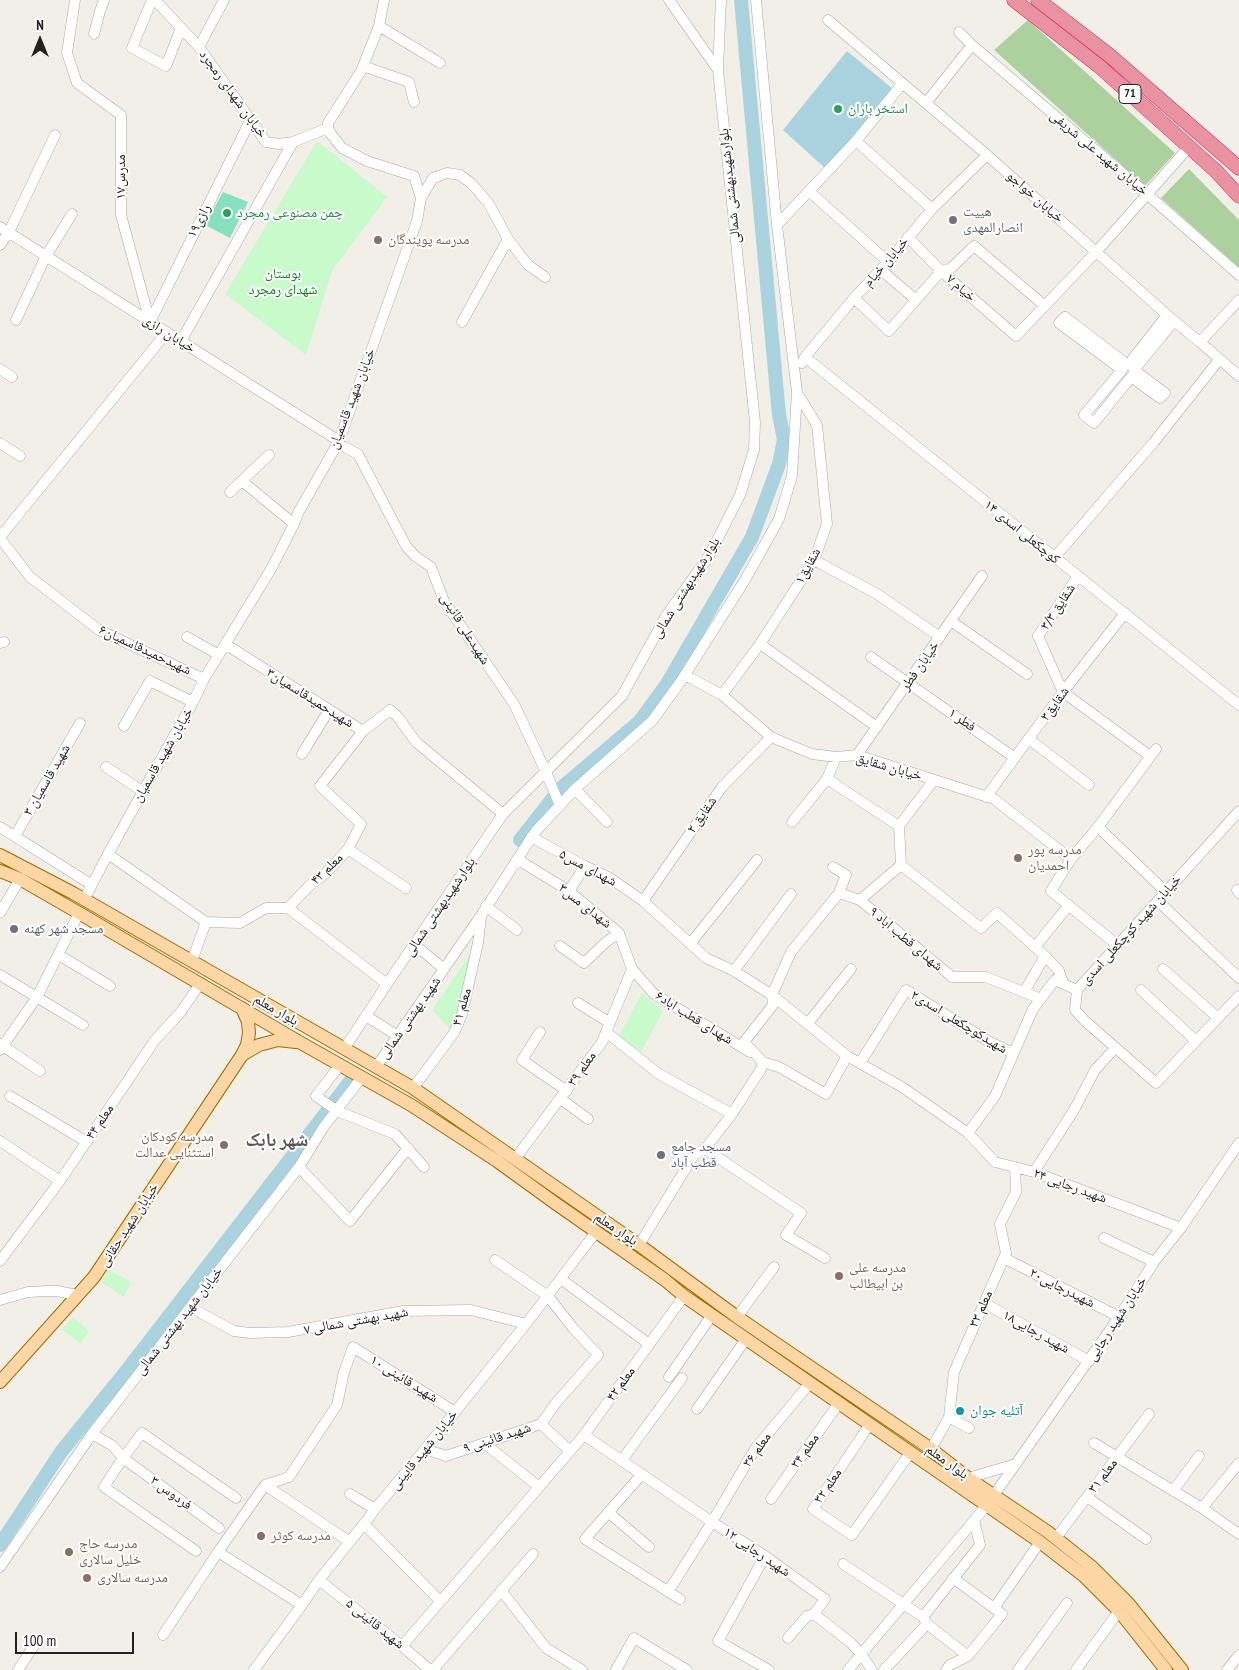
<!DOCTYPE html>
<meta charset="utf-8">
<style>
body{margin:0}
#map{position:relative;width:1239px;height:1670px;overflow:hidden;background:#f2efe9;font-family:"PT Sans Narrow",sans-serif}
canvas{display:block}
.north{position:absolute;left:15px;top:15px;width:50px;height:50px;-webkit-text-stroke:4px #fff;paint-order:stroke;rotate:0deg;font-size:14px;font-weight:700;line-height:20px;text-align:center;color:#222}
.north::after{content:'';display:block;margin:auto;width:18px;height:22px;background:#222;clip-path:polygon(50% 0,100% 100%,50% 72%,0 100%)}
.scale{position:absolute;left:15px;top:1632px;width:119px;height:22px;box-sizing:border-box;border:2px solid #222;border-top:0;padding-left:6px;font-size:15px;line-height:18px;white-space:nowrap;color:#222;-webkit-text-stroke:4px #fff;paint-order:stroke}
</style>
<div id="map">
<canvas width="1239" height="1670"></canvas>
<div class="north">N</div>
<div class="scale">100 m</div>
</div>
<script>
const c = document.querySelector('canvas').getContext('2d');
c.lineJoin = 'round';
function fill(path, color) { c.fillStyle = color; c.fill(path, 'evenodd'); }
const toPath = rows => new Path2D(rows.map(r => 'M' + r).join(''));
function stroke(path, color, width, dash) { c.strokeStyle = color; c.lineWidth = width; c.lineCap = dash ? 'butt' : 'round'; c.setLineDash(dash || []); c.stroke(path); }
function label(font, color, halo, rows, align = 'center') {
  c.font = font + ' "PT Sans Narrow","Noto Naskh Arabic",sans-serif'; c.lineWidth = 4; c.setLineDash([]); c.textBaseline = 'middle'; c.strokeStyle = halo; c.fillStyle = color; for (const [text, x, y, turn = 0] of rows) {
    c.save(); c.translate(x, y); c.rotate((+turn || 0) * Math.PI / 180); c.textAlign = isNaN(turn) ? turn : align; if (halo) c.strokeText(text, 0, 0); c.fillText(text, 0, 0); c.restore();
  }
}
fill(toPath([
 [1028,20,1175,153,1145,186,994,50],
 [1189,169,1239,220,1239,268,1161,198]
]), '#add19e');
fill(toPath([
 [317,141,387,197,332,271,306,355,225,294],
 [478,943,457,1036,432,1010],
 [642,993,663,1011,641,1052,619,1036],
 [109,1270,131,1282,124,1297,101,1282],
 [73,1317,89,1331,81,1343,62,1330]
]), '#c8facc');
fill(toPath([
 [223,192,248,202,230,238,205,225]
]), '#88e0be');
fill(toPath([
 [847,51,893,89,826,169,783,130]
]), '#aad3df');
stroke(toPath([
 [520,840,560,789,640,721,667,684,752,537,779,464,784,439,779,415,741,0],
 [0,1545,61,1452,128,1369,352,1079]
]), '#aad3df', 14);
const minor = toPath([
 [75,0,67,53,77,83,121,115,121,215,150,322],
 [152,0,132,48,166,66,181,28],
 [155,0,199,47,266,142,279,144,293,142,328,128],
 [669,0,718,70],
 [828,20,987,155,1174,321,1200,342,1239,376],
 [379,26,440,63],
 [959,32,972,45,1147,194,1239,275],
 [94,34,100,11,104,0],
 [199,47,224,0],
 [363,66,409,82,414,102],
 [926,103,972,45],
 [856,141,932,209],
 [809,191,888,262],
 [421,198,433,178,447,173,460,175,472,184,489,204,508,239,462,322],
 [777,225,856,141,902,84],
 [0,227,339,441],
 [908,237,941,271,1016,336,1097,251,1189,147],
 [508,239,528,265,545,277],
 [0,245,9,232,55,135],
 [881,270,915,299],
 [854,298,889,331,941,271,950,269,974,246,1045,306],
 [1167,315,1128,365,1065,317,1059,323,1122,370,1084,415,1094,423,1131,377,1160,398,1165,393,1134,370,1174,321],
 [16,320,46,256,72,214],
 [150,322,250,121],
 [181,341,293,142],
 [1200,342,1239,300],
 [805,357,1239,705],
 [802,363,805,357,854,298,888,262,932,209,987,155],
 [0,369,12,377],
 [0,443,20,456],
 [337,443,358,454,406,546,415,556,431,567,444,601,514,704,546,772,560,806],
 [242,481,294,524],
 [230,492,269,455],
 [0,537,167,332],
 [0,538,30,577,99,630,204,679],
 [1054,558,1154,442,1219,360],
 [814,560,877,594,940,637],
 [1078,576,1038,636,1063,692,1150,756],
 [951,621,1027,674],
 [187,637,219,655],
 [0,643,4,642],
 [225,644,363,731,390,710,397,716,416,742,503,814],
 [760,644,877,727],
 [871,657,1015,758],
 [685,675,722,695,771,737,812,754,836,757,857,755,994,799,1071,859,1051,891,1116,944],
 [722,695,760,644,814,560,827,524,817,425,797,393],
 [124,726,150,681,193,702],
 [1029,739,1089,785],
 [302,754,329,710],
 [857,755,982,576],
 [106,767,142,791],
 [827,779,899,826],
 [575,789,607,822],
 [986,797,1063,692,1125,613],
 [792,822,827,779,836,757],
 [899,826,934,780],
 [0,827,92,885],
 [1098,827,1156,749],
 [15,836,80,723],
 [531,837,585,866,610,878,643,901,706,958,734,971,772,995,847,1056,902,1087,968,1133,995,1162,1034,1172,1181,1228],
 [348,849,406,888],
 [108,854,206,922],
 [517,859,569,891,619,933,632,969,654,994,750,1052],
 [1071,859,1098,827,1166,892],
 [901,865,981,928,997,913,1045,956,1059,971,1063,983],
 [833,867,846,875,839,893],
 [1237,890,1239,893],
 [569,891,585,866],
 [84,900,108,854,193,702,204,679,271,569,294,524,298,513,339,441,417,221,421,198,414,176,367,161,342,148,331,134,328,128,328,123,361,71,379,26,384,0],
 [860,900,952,977,986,977,1041,999],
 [643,901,722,787,771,737],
 [1158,901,1239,978],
 [486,906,517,930],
 [288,908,387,984],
 [0,913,20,879],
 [690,944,757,860],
 [415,945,444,969],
 [560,946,584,963,606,942,619,933],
 [1035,947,1069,905],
 [59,955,110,986],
 [192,961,206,922,240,923,266,908,288,908,309,886,326,873,348,849,361,824,320,786,363,731],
 [1163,969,1218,1018],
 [734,971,791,894],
 [0,975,83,1025],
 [1077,990,1075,1010,1085,1021,1156,1083,1239,996],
 [1141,990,1196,1041],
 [1024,992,1045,956],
 [578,1003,610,1023],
 [366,1016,398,1036],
 [808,1023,851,969],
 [540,1032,522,1060,567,1091],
 [606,1032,659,1074,732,1114],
 [0,1044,40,1071],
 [344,1049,387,984,503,814,622,696,666,616,709,556,740,495,754,450,755,422,718,70,721,0],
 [0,1050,37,997,79,913],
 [763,1062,779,1067,826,1094,847,1056],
 [860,1063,906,990,988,1041,1013,1053],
 [340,1065,316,1096,337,1111,395,1134,424,1167],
 [376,1067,482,914,535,832,575,789,652,721,681,681,745,580,779,519,792,476,797,392,777,225,756,0],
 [413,1088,454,1033,462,1014,478,943,481,917],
 [10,1096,87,1142],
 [561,1099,588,1119],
 [968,1133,995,1096,1033,1009,1055,980,1077,990,1239,811],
 [0,1141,60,1181],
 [705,1149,801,1213,786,1235,825,1258],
 [515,1159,602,1042,632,969],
 [299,1167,350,1221,408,1148],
 [1034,1172,1074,1110,1095,1070,1115,1048],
 [1104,1238,1154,1262],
 [639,1245,694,1155,705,1149,732,1114,761,1069,763,1062,744,1042,773,1005,772,995,791,952,839,893,860,900,901,865,899,826],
 [1004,1258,1119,1317],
 [0,1261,60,1181,155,1040,180,1013,200,984],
 [561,1279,649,1344],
 [684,1296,584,1435,712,1522,765,1556,825,1599,814,1614,851,1643,861,1654,872,1670],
 [0,1300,28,1292,46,1291,57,1291,77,1295],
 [984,1303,1089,1361],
 [190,1307,234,1331,250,1333,288,1332,403,1311,471,1310,526,1324],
 [737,1317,774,1267],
 [669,1377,712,1315],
 [697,1409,746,1339],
 [949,1417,969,1428],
 [541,1424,570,1451],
 [870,1424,813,1509,852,1535,910,1453],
 [92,1434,113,1446,123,1458,219,1528],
 [484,1443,539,1487],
 [1094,1443,1202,1508,1239,1534],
 [425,1449,446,1456,541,1424,556,1403,598,1355,573,1328,548,1296,495,1260],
 [931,1449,949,1417,954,1372,1006,1253,1000,1224,1016,1192,1015,1167],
 [622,1460,682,1378],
 [642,1474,585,1539,680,1599],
 [968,1478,1016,1464],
 [265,1485,350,1542],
 [1173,1491,1199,1456],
 [350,1494,375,1509],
 [994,1495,1119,1317,1154,1262,1181,1228,1239,1143],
 [1087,1497,1146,1539],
 [771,1499,839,1403],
 [1202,1508,1239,1463],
 [608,1512,649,1547],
 [364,1524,440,1601],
 [1056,1538,1149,1414],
 [196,1551,104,1487,123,1458,142,1433,236,1498],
 [218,1552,302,1605],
 [765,1556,718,1641,769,1670],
 [843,1564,923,1617,927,1624,968,1656],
 [0,1567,92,1434,299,1167,323,1128,362,1077],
 [319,1580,402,1646,430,1670],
 [501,1590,546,1648,582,1670],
 [668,1592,712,1522,755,1449,810,1383],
 [994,1608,1040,1542],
 [923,1617,980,1545,974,1520],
 [163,1635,218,1552,265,1485,289,1477,337,1405,344,1372,353,1347,455,1412],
 [788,1638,807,1616,814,1614],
 [402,1646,584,1435],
 [18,1670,35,1644],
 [254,1670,302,1605,319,1580,364,1524,375,1509,425,1449,526,1324,596,1232],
 [433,1670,533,1554],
 [616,1670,634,1638,687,1670],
 [848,1670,987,1505],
 [884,1670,927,1624],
 [946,1670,950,1665,968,1656,1002,1614,953,1578],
 [1018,1670,1067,1603],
 [1076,1670,1119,1611],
 [1227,1670,1239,1655]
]);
const major = toPath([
 [0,855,73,893,413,1088,639,1245,737,1317,931,1449,968,1478,1048,1532,1092,1567,1128,1603,1182,1670],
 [0,871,20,879,79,913,301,1043,411,1105,497,1161,555,1203,665,1280,684,1296,1040,1542,1084,1576,1119,1611,1166,1670],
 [242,1055,259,1045,278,1040,296,1042],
 [0,1382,94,1277,242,1055,247,1045,249,1033,248,1022,242,1008]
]);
const highway = toPath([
 [1014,0,1099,66,1216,171,1239,196],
 [1038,0,1109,55,1239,168]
]);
stroke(minor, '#a9a9a9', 11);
stroke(major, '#a06b00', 14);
stroke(highway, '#dc2a67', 15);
stroke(minor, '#fff', 10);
stroke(major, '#fcd6a4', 12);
stroke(highway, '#e892a2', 14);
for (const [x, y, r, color] of [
 [838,109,5,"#2e9e5b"],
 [227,213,5,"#2e9e5b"],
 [953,220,5,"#6b7280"],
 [378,240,5,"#8d6e63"],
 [1018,858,5,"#8d6e63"],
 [14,929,5,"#6b7280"],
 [224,1145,5,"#8d6e63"],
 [661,1155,5,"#6b7280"],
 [839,1276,5,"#8d6e63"],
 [960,1411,5,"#0f9aa8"],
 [261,1536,5,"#8d6e63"],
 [69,1552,5,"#8d6e63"],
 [87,1578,5,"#8d6e63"]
]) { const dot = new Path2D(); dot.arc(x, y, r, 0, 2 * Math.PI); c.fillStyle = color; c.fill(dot); stroke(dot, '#fff', 2); }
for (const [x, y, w] of [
 [1130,94,22]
]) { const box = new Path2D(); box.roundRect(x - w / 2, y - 9.5, w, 19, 4); c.fillStyle = '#fff'; c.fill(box); stroke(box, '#222', 1); }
label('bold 12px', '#222', null, [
 ["71",1130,94]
]);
label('14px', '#222', '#fff', [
 ["خیابان شهدای رمجرد",233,94,54],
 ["خیابان شهید علی شریفی",1099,153,40],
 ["مدرس۱۷",121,177,-90],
 ["بلوارشهیدبهشتی شمالی",730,186,-96],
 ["خیابان خواجو",1035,197,41],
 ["رازی۱۹",199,221,-63],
 ["خیابان خیام",886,262,-49],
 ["خیام ۷",961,288,41],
 ["خیابان رازی",169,334,32],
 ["خیابان شهید قاسمیان",352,399,-69],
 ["کوچکعلی اسدی ۱۴",1022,532,39],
 ["شقایق۱",808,566,-61],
 ["بلوارشهیدبهشتی شمالی",686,588,-58],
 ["شقایق ۳/۳",1058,607,-57],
 ["شهیدعلی قائینی",465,629,58],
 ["شهیدحمیدقاسمیان۶",145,650,25],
 ["خیابان فطر",920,666,-55],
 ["شهیدحمیدقاسمیان۳",310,698,32],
 ["شقایق۳",1055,704,-54],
 ["فطر ۱",962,720,35],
 ["خیابان شهید قاسمیان",163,755,-60],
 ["خیابان شقایق",889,767,16],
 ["شهید قاسمیان ۳",47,780,-60],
 ["شقایق ۲",702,815,-55],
 ["شهدای مس۵",588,868,28],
 ["معلم ۴۳",327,869,-44],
 ["شهدای مس۳",585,906,38],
 ["بلوارشهیدبهشتی شمالی",440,907,-56],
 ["خیابان شهید کوچکعلی اسدی",1131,930,-48],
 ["شهدای قطب اباد ۹",906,939,40],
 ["معلم ۴۱",462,1007,-74],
 ["بلوار معلم",276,1010,30],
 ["شهید بهشتی شمالی",410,1018,-55],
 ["شهدای قطب اباد۶",694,1018,32],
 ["شهیدکوچکعلی اسدی۲",959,1022,31],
 ["معلم ۳۹",582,1069,-55],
 ["معلم ۴۴",100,1122,-56],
 ["شهید رجایی ۲۴",1070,1186,20],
 ["خیابان شهید حقانی",129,1225,-57],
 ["بلوار معلم",616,1229,34],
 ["شهیدرجایی۲۰",1062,1288,27],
 ["معلم ۳۳",981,1309,-66],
 ["خیابان شهید رجایی",1117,1319,-57],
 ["خیابان شهید بهشتی شمالی",179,1321,-52],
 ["شهید بهشتی شمالی ۷",356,1321,-10],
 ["شهید رجایی۱۸",1036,1332,29],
 ["شهید قائینی ۱۰",404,1379,32],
 ["معلم ۴۲",621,1384,-54],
 ["شهید قائینی ۹",497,1438,-18],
 ["خیابان شهید قایینی",424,1450,-51],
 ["معلم ۳۶",757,1450,-55],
 ["معلم ۳۴",805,1451,-55],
 ["بلوار معلم",947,1462,36],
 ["معلم ۳۱",1103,1476,-53],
 ["معلم ۳۲",828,1486,-56],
 ["فردوس ۳",171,1493,36],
 ["شهید رجایی ۱۲",757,1552,34],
 ["شهید قائینی ۵",375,1624,39]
]);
label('14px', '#27864d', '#fff', [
 ["استخر باران",848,109],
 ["چمن مصنوعی رمجرد",237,213]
], 'left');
label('14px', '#5b616d', '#fff', [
 ["هییت",963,212],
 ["انصارالمهدی",963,228],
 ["مسجد شهر کهنه",24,929],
 ["مسجد جامع",671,1147],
 ["قطب آباد",671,1163]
], 'left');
label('14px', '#785e54', '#fff', [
 ["مدرسه پویندگان",388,240],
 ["مدرسه پور",1028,850],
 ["احمدیان",1028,866],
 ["مدرسه کودکان",214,1137,"right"],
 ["استثنایی عدالت",214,1153,"right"],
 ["مدرسه علی",849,1268],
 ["بن ابیطالب",849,1284],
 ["مدرسه کوثر",271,1536],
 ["مدرسه حاج",79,1544],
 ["خلیل سالاری",79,1560],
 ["مدرسه سالاری",97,1578]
], 'left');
label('14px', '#0c8416', '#fff', [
 ["بوستان",283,274],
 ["شهدای رمجرد",283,290]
]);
label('14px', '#0d838f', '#fff', [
 ["آتلیه جوان",970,1411]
], 'left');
label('bold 19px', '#555', '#fff', [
 ["شهر بابک",277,1141]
]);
</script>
